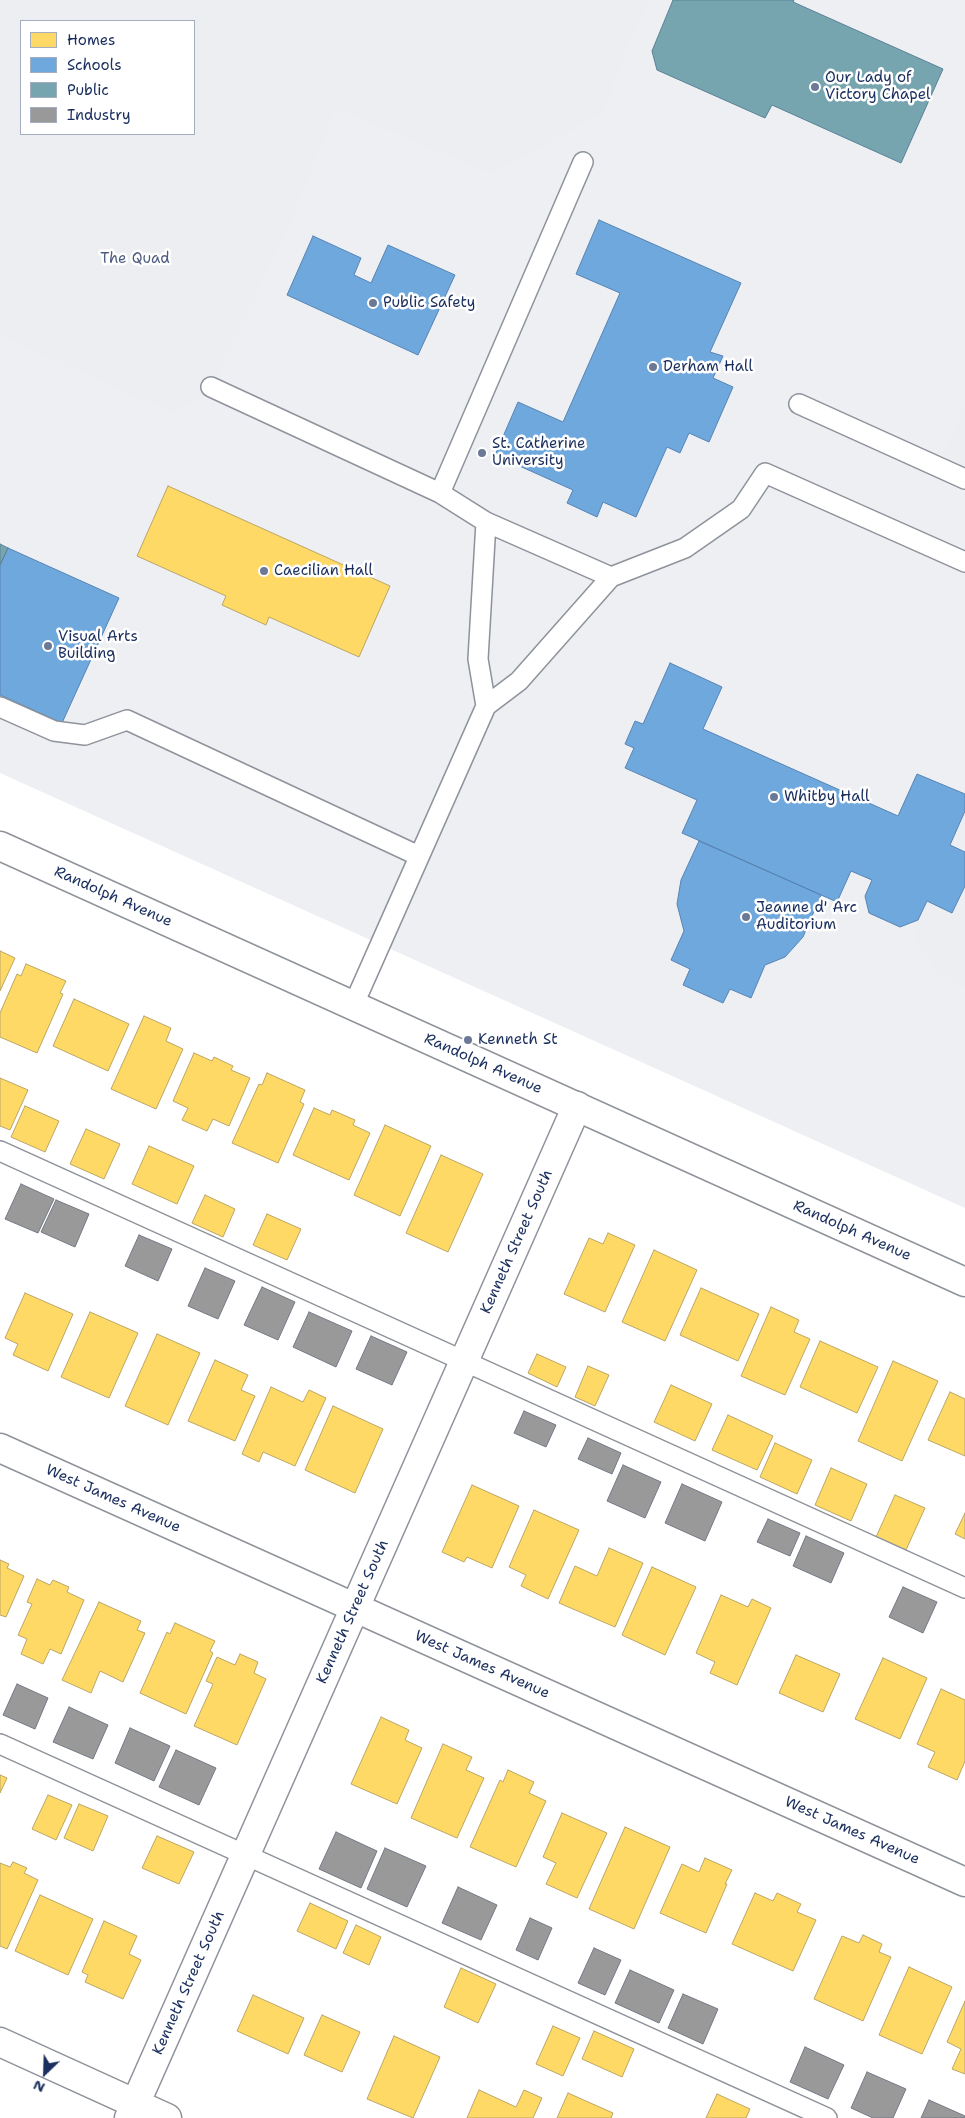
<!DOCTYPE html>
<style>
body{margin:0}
#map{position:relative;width:965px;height:2118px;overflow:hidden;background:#fff;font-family:"Shantell Sans",sans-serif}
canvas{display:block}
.legend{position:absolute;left:20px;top:20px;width:175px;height:115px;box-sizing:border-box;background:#fff;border:1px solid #a4acbf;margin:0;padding:6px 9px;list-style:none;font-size:15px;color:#1b2f5e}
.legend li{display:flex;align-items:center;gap:10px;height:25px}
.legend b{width:25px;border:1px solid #a4acbf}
.north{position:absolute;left:20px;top:2048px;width:50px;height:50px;-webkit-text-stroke:4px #fff;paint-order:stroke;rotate:204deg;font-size:14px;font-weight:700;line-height:20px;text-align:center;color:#1b2f5e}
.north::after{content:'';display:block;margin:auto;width:18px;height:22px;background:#1b2f5e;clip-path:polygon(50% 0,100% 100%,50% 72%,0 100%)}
</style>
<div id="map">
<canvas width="965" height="2118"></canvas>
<ul class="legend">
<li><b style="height:14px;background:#ffd966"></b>Homes</li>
<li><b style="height:14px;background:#6fa8dc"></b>Schools</li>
<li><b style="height:14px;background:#76a5af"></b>Public</li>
<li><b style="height:14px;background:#999"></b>Industry</li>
</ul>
<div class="north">N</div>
</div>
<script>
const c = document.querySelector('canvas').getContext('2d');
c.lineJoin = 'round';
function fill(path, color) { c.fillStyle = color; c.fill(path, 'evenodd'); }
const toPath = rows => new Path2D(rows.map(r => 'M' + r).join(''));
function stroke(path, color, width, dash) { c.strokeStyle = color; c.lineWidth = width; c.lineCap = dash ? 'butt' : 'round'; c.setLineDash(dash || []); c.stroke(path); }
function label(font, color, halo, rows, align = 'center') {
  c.font = font + ' "Shantell Sans",sans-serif'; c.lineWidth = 5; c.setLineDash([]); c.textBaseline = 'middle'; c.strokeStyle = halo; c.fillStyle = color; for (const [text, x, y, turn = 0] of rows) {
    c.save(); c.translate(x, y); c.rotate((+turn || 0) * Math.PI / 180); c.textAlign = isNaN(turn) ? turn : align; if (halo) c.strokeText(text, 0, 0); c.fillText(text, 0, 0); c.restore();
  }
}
fill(toPath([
 [0,0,965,0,965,1208,0,773],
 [21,21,194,21,194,134,21,134]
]), '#edeff3');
fill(toPath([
 [0,0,648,0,633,31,602,114,491,173,335,108,288,228,211,387,173,413,0,335],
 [21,21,194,21,194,134,21,134],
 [965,410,965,466,944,456],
 [965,811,965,852,950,845],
 [965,886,965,987,939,973,914,937,918,920,927,901,952,913]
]), '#edeef2');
const homes = toPath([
 [168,486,390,586,359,657,269,617,266,625,222,605,226,596,137,556,168,486],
 [0,951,15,958,0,991,0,951],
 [26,964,66,981,60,993,63,994,37,1053,0,1037,0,1013,17,974,21,976,26,964],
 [74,999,129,1024,108,1071,53,1046,74,999],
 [144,1016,171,1028,166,1041,183,1049,156,1109,111,1089,144,1016],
 [194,1053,212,1061,214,1057,233,1066,231,1070,250,1078,229,1126,213,1119,207,1131,182,1120,188,1108,173,1101,194,1053],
 [267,1073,305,1090,300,1102,304,1104,278,1163,232,1143,259,1084,262,1085,267,1073],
 [0,1078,28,1090,10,1130,0,1126,0,1078],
 [25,1106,59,1121,45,1152,11,1137,25,1106],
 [314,1108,330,1115,332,1110,355,1120,353,1125,370,1133,349,1180,293,1155,314,1108],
 [385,1125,431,1146,400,1216,354,1195,385,1125],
 [86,1129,120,1144,104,1179,70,1164,86,1129],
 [149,1146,194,1166,177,1204,132,1184,149,1146],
 [441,1155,483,1174,448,1252,406,1233,441,1155],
 [205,1195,235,1209,223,1237,192,1223,205,1195],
 [267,1214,301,1229,287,1260,253,1245,267,1214],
 [608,1233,635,1245,605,1312,564,1294,589,1238,603,1244,608,1233],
 [654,1250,697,1270,665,1341,622,1322,654,1250],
 [701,1288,759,1314,738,1361,680,1335,701,1288],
 [25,1293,73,1314,48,1371,13,1355,18,1344,5,1338,25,1293],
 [771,1307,799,1320,794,1332,810,1339,785,1395,741,1376,771,1307],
 [90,1312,138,1333,109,1398,61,1377,90,1312],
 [157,1334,200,1353,168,1425,125,1406,157,1334],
 [820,1341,878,1367,857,1413,800,1387,820,1341],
 [537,1354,566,1367,557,1387,528,1373,537,1354],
 [215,1360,248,1375,241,1390,255,1396,235,1441,188,1421,215,1360],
 [893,1361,938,1381,902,1461,858,1441,893,1361],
 [588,1366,609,1375,595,1406,575,1397,588,1366],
 [671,1385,712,1404,695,1441,654,1422,671,1385],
 [271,1387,303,1402,309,1390,326,1398,295,1466,263,1452,259,1462,242,1454,271,1387],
 [950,1392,965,1399,965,1456,928,1440,950,1392],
 [333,1406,383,1429,355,1493,305,1470,333,1406],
 [728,1415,773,1436,757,1470,712,1450,728,1415],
 [775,1443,812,1460,797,1494,760,1477,775,1443],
 [831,1468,867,1484,851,1521,815,1505,831,1468],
 [472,1485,519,1506,492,1568,467,1557,464,1562,442,1552,472,1485],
 [895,1495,925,1508,906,1550,876,1537,895,1495],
 [534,1510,579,1530,548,1599,521,1586,526,1575,509,1567,534,1510],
 [965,1513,965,1539,955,1534,965,1513],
 [609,1548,643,1563,615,1627,559,1603,575,1566,597,1576,609,1548],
 [0,1560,9,1564,7,1568,24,1576,6,1617,0,1615,0,1560],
 [652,1567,696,1587,665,1655,622,1635,652,1567],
 [37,1579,50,1585,53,1580,69,1587,67,1592,84,1600,61,1654,50,1649,43,1664,21,1654,27,1639,18,1635,32,1604,27,1602,37,1579],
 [721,1595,748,1607,752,1599,771,1608,737,1685,710,1673,715,1662,696,1653,721,1595],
 [99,1602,141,1621,137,1630,145,1633,123,1682,100,1671,91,1693,62,1680,99,1602],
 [175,1623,215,1641,210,1651,213,1653,186,1714,140,1693,167,1632,170,1634,175,1623],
 [240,1654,258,1662,254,1673,266,1679,237,1745,194,1726,213,1684,206,1681,217,1657,235,1665,240,1654],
 [796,1655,840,1674,823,1712,779,1693,796,1655],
 [883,1658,927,1678,900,1739,855,1719,883,1658],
 [941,1689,965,1700,965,1761,957,1780,928,1767,935,1752,917,1744,941,1689],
 [381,1717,409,1730,405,1740,422,1748,397,1804,351,1784,381,1717],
 [443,1744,472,1757,466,1770,484,1778,457,1838,411,1818,443,1744],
 [508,1770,534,1782,529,1793,546,1801,516,1867,470,1847,500,1780,503,1782,508,1770],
 [0,1775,7,1778,0,1793,0,1775],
 [48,1795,72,1805,56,1840,32,1829,48,1795],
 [79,1804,108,1816,93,1851,64,1838,79,1804],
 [562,1813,607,1833,577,1898,546,1884,556,1863,543,1857,562,1813],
 [625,1827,670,1847,634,1929,589,1909,625,1827],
 [157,1836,194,1852,179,1884,142,1868,157,1836],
 [705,1858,732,1870,725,1884,727,1884,706,1933,660,1913,682,1864,699,1872,705,1858],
 [13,1862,27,1868,24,1873,38,1880,7,1949,0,1946,0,1863,10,1867,13,1862],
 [755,1893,773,1901,777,1893,801,1904,797,1912,816,1920,793,1971,732,1944,755,1893],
 [40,1895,93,1919,68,1975,15,1951,40,1895],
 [310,1903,348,1921,336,1949,297,1931,310,1903],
 [104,1921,137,1936,129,1954,141,1960,123,1999,85,1982,88,1975,82,1972,104,1921],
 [356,1925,381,1937,369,1965,343,1953,356,1925],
 [863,1935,882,1944,879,1952,891,1957,863,2021,814,1999,842,1936,859,1943,863,1935],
 [909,1967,952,1987,922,2054,879,2035,909,1967],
 [461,1968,496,1984,478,2023,444,2007,461,1968],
 [253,1995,304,2018,288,2054,237,2031,253,1995],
 [965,2001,965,2074,952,2069,961,2049,947,2042,965,2001],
 [322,2015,360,2032,342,2072,304,2055,322,2015],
 [553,2026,580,2038,563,2076,536,2064,553,2026],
 [594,2031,634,2049,622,2077,582,2059,594,2031],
 [394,2036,440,2057,413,2118,367,2099,394,2036],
 [479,2090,516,2107,524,2090,542,2098,533,2118,467,2118,479,2090],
 [568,2093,613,2113,611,2118,557,2118,568,2093],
 [717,2094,750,2109,746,2118,706,2118,717,2094]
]);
fill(homes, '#ffd966');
stroke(homes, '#bba664', 1);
const schools = toPath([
 [599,220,741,283,710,352,723,356,713,378,733,387,709,442,689,433,680,453,667,447,636,517,603,502,597,517,567,503,573,490,495,455,518,402,563,422,620,293,576,274,599,220],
 [313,236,361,258,354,275,371,283,388,245,455,275,418,355,287,295,313,236],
 [8,548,119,598,62,723,0,695,0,565,8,548],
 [670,663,722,687,703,729,898,816,917,774,965,794,965,811,950,845,965,852,965,886,952,913,927,901,918,920,900,927,869,913,865,896,872,880,851,871,837,902,682,833,697,800,625,768,634,748,625,744,635,721,643,724,670,663],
 [699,841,821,895,803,937,785,957,765,965,751,998,730,989,723,1003,683,985,690,969,671,960,684,931,677,904,681,880,699,841]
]);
fill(schools, '#6fa8dc');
stroke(schools, '#5684b6', 1);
const public = toPath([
 [673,0,794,0,793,2,943,69,901,163,772,105,765,118,657,70,652,51,673,0],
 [0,544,8,548,0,565,0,544]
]);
fill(public, '#76a5af');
stroke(public, '#5b8297', 1);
const industry = toPath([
 [21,1184,54,1199,38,1233,5,1219,21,1184],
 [56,1200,89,1214,75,1247,41,1232,56,1200],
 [139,1235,172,1249,158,1281,125,1266,139,1235],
 [205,1268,235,1281,218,1319,188,1306,205,1268],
 [262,1287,295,1302,278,1340,244,1325,262,1287],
 [309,1312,352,1331,336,1367,293,1347,309,1312],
 [371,1336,407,1352,392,1385,356,1369,371,1336],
 [524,1411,556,1425,546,1447,514,1433,524,1411],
 [588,1438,621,1453,612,1474,578,1459,588,1438],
 [623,1465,661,1482,645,1518,607,1501,623,1465],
 [682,1484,722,1502,705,1541,665,1523,682,1484],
 [768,1519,800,1533,790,1556,757,1542,768,1519],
 [806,1536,844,1553,831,1583,793,1566,806,1536],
 [903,1587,937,1602,923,1633,889,1617,903,1587],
 [17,1684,48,1698,35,1729,3,1715,17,1684],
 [69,1707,108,1725,93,1759,53,1742,69,1707],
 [130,1728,170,1746,154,1781,115,1763,130,1728],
 [176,1750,216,1768,199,1805,159,1787,176,1750],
 [336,1832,377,1851,361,1888,319,1869,336,1832],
 [385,1848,426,1866,407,1907,367,1889,385,1848],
 [458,1887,497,1905,481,1940,442,1923,458,1887],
 [530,1918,552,1928,538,1960,516,1950,530,1918],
 [594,1948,621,1960,605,1995,578,1983,594,1948],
 [630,1970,674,1990,659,2023,615,2003,630,1970],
 [683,1994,718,2009,703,2044,668,2028,683,1994],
 [805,2047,844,2065,828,2099,790,2082,805,2047],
 [867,2072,906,2089,893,2118,873,2118,851,2108,867,2072],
 [929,2100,965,2116,965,2118,921,2118,929,2100]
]);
fill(industry, '#999');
stroke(industry, '#737987', 1);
const service = toPath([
 [211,387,440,493,486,522,611,577],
 [799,404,965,479],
 [440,493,583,162],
 [486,706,478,659,486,522],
 [0,707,54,731,85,735,127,720,419,856],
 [353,1006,486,706,519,681,611,577,685,548,741,509,765,473,965,562],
 [0,1151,965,1588],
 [0,1744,827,2118]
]);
const minor = toPath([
 [0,1448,965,1882],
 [0,2042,167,2118],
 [129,2118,577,1106]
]);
const secondary = toPath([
 [0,846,965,1282]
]);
stroke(service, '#8e929a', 22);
stroke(minor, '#8e929a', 31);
stroke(secondary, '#8e929a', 31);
stroke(service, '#fff', 19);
stroke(minor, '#fff', 28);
stroke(secondary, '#fff', 28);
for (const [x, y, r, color] of [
 [815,87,5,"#6b7896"],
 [373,303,5,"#6b7896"],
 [653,367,5,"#6b7896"],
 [482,453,5,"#6b7896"],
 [264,571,5,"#6b7896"],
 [48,646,5,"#6b7896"],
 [774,797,5,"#6b7896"],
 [746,917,5,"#6b7896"],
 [468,1040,5,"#6b7896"]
]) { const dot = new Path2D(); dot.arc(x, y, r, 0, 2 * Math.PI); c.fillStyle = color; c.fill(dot); stroke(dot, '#fff', 2); }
label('15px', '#1b2f5e', '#fff', [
 ["Our Lady of",825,78],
 ["Victory Chapel",825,95],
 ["Public Safety",383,303],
 ["Derham Hall",663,367],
 ["St. Catherine",492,444],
 ["University",492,461],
 ["Caecilian Hall",274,571],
 ["Visual Arts",58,637],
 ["Building",58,654],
 ["Whitby Hall",784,797],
 ["Jeanne d' Arc",756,908],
 ["Auditorium",756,925],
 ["Kenneth St",478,1040]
], 'left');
label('15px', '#4c5c80', '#fff', [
 ["The Quad",135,259]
]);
label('15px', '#1b2f5e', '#fff', [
 ["Randolph Avenue",113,897,24],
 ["Randolph Avenue",483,1064,24],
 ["Randolph Avenue",852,1231,24],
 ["Kenneth Street South",517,1242,-66],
 ["West James Avenue",113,1499,24],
 ["Kenneth Street South",353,1612,-66],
 ["West James Avenue",482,1665,24],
 ["West James Avenue",852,1831,24],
 ["Kenneth Street South",189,1983,-66]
]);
</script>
